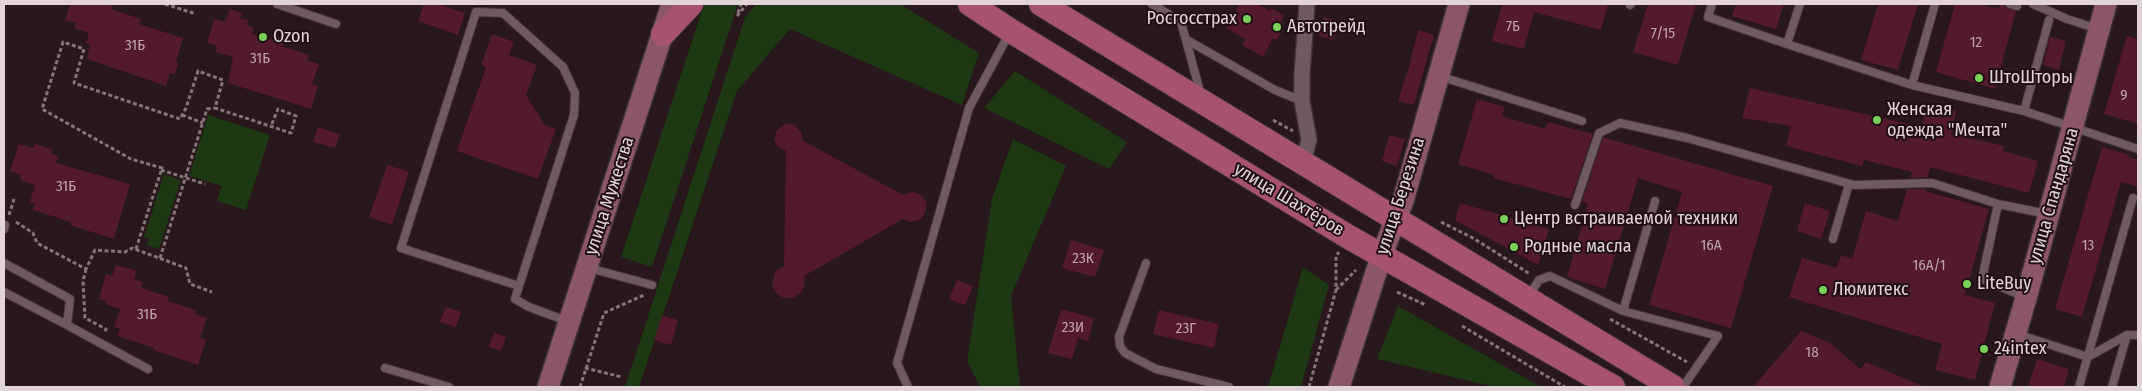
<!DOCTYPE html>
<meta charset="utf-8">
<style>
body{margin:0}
#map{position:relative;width:2142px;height:391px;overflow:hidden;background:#28171c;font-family:"Fira Sans Condensed",sans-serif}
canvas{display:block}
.frame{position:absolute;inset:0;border:5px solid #e1d4d7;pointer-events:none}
</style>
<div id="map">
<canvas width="2142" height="391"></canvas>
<div class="frame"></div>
</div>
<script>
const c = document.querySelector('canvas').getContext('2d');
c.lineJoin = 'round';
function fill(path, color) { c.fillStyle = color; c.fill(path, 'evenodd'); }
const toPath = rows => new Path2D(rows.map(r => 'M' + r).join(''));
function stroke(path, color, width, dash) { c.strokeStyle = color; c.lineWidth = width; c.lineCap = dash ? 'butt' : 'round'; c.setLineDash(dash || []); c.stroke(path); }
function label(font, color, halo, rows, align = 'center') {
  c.font = font + ' "Fira Sans Condensed",sans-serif'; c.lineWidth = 4; c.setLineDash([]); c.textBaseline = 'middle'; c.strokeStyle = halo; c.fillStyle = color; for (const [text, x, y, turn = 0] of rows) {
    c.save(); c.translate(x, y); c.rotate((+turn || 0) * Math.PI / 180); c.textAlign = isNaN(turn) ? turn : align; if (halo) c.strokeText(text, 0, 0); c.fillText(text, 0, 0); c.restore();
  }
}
fill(toPath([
 [704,4,738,4,652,267,621,257],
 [756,4,900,4,979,53,962,105,790,29,737,91,639,387,625,387,745,17],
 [1015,71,1127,142,1109,169,984,108],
 [208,115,270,135,246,210,217,201,222,186,189,176],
 [1013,139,1066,166,1011,296,1020,387,980,387,967,361,992,199],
 [164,174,181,180,159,249,147,245,149,239,144,237],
 [1303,267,1329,285,1301,387,1268,387],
 [1398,306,1541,387,1495,387,1377,359]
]), '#1d3813');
fill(toPath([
 [70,4,113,4,111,9,141,19,139,24,183,38,176,62,178,63,175,74,170,73,166,86,87,59,90,44,86,43,89,33,74,28,76,23,65,20],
 [424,4,438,4,465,13,458,35,418,21],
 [1240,4,1258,4,1270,11,1271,8,1284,15,1281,21,1283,23,1280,33,1277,40,1273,38,1263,57,1242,45,1245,39,1226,28],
 [1502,4,1608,4,1601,30,1534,12,1524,49,1492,41],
 [1648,4,1696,4,1678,65,1633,52],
 [1736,4,1784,4,1776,29,1732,16],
 [1878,4,1918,4,1898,70,1861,60],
 [1955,4,1979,4,1999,9,2000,4,2004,4,2006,8,2016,11,1995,89,1936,72],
 [230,9,242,13,240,18,248,20,247,26,254,28,252,34,283,43,282,46,309,55,307,60,319,64,312,84,318,86,311,109,228,83,233,57,215,52,217,46,207,43,214,19,225,22],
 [1324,17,1339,22,1333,40,1318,35],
 [1418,30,1434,35,1414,105,1398,101,1406,75,1407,75],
 [492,34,514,42,509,55,537,65,526,95,545,125,556,129,538,179,457,151,486,67,481,65],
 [2127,36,2138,39,2138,124,2104,114],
 [2050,37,2066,41,2059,70,2043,65],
 [1750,88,1922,127,1927,105,1956,111,1951,134,2004,146,2003,151,2038,161,2029,193,1930,167,1928,177,1910,178,1912,172,1864,160,1862,166,1786,146,1791,126,1742,118],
 [1477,99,1505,107,1502,116,1545,129,1548,122,1593,134,1571,199,1493,178,1494,175,1458,164],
 [784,124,794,124,801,132,802,140,903,195,912,192,920,194,926,202,926,212,920,220,911,222,903,219,804,276,805,284,801,293,793,298,784,298,777,294,772,285,775,272,784,266,786,151,778,147,774,140,776,131],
 [318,127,340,134,335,148,313,142],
 [1389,135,1405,139,1397,166,1382,161],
 [1603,137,1773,186,1731,328,1649,305,1682,192,1638,178,1605,289,1567,277,1588,204,1582,202],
 [19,144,33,148,35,144,52,149,51,154,59,156,56,163,130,184,114,239,70,225,71,222,33,210,35,203,30,202,35,185,20,180,21,175,10,171],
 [2102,147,2130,155,2129,157,2138,160,2138,187,2121,182,2082,317,2055,309],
 [387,165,409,172,392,225,369,217],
 [1907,189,1926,189,1925,191,1989,209,1965,295,1995,303,1975,380,1935,370,1942,344,1789,297,1802,258,1836,268,1841,255,1852,259,1866,211,1898,221],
 [1460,203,1549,229,1538,265,1455,220],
 [1805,203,1830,211,1821,239,1797,231],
 [1071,240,1104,250,1095,277,1062,268],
 [116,265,137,271,134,279,143,282,141,288,169,297,168,301,196,310,195,314,207,318,200,338,206,340,198,365,153,350,154,348,117,336,120,329,114,327,120,309,105,304,106,301,99,299,106,274,112,276],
 [957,280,973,286,965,305,949,299],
 [446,307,461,312,456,327,440,322],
 [1061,309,1094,318,1088,341,1078,338,1072,359,1048,353],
 [1159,310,1219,324,1214,348,1153,334],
 [662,316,678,320,671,345,654,340],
 [1801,331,1830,343,1860,369,1866,362,1925,387,1753,387],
 [494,332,506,337,501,351,489,347],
 [2037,359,2069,369,2064,387,2028,387]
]), '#53192c');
const lane = toPath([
 [277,4,336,24],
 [1152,4,1181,22,1201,95],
 [1712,4,1708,17,1787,44],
 [1800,4,1787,44,1912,85,2024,111,2138,149],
 [2010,4,2017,6],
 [2033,4,2067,19,2098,29],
 [1630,5,1631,4],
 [1187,40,1275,90,1302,101],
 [1439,76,1582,121],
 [1912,85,1935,4],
 [2024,111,2049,20],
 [1998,204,1982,279,2025,297],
 [1575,205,1599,133,1620,123,1687,138,1854,185,1932,183,1998,204,2047,214],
 [4,229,5,225],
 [1833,239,1849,184],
 [4,263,70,299,67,325,148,369],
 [1146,263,1119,337,1120,346,1125,353,1156,369,1229,387],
 [589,268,652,285],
 [519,286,574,115,575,93,563,67,503,13,476,12,401,248,519,286,515,299,529,307,567,321],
 [4,292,67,325],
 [1528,297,1539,280,1550,276,1623,311,1718,336,1683,387],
 [1623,311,1655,201],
 [2017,334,2088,357,2127,335,2138,335],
 [385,368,449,387],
 [908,387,897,363,969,108,1010,32],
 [2079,387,2133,198],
 [2112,387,2127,335]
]);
const street = toPath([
 [1303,162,1309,140,1302,101,1302,74,1307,4]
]);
const secondary = toPath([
 [548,387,672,4],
 [1339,387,1382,254,1403,201,1459,4],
 [2000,387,2026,298,2106,4]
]);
const primary = toPath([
 [970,4,1011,31,1347,236,1613,387],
 [1041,4,1673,387],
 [663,34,691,4]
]);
stroke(lane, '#3e3235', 10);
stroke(street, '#3e3235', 18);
stroke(secondary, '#3e3235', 24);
stroke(primary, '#3e3235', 26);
stroke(toPath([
 [165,4,196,14],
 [738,13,741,4],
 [737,16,747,4],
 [182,115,203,123],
 [1273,120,1293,131],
 [161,170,205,184],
 [9,215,14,199],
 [16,222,33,233,37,243,86,269,95,250,125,252,132,248,186,268,190,284,212,292],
 [1441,222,1473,238,1530,274],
 [136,249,162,168,131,159,42,109,63,42,84,49,74,83,180,119,186,108,198,71,223,80,215,108,291,133,296,116,278,109,271,126],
 [160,258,207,109,215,108],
 [86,269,83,281,85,318,106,329,105,333],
 [1336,290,1356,270],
 [1397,292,1426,305],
 [1610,319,1687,362],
 [1462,326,1565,387],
 [585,368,622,377],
 [580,387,604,313,644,295],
 [1309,387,1336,290,1336,256,1339,252]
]), '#847579', 3, [4, 2.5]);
stroke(lane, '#6f5a5f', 8);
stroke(street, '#6f5a5f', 15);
stroke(secondary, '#8b5767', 21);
stroke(primary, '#a7536f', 24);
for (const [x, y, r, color] of [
 [1247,19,5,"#79d157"],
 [1277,27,5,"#79d157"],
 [263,37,5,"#79d157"],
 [1979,78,5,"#79d157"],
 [1877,120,5,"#79d157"],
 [1504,219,5,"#79d157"],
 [1514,247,5,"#79d157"],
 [1967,284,5,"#79d157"],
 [1823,290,5,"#79d157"],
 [1984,349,5,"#79d157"]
]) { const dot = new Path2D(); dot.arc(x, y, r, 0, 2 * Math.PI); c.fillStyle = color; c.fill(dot); stroke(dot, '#1f0e13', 2); }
label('15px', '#bea5ac', null, [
 ["7Б",1513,27],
 ["7/15",1663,34],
 ["12",1976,43],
 ["31Б",135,46],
 ["31Б",260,59],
 ["9",2124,96],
 ["31Б",66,187],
 ["16А",1711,246],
 ["13",2088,246],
 ["23К",1083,259],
 ["16А/1",1929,266],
 ["31Б",147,315],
 ["23И",1073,328],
 ["23Г",1186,329],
 ["18",1812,353]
]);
label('18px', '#e1d4d7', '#1f0e13', [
 ["Росгосстрах",1237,19,"right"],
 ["Автотрейд",1287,27],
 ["Ozon",273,37],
 ["ШтоШторы",1989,78],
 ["Женская",1887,110],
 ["одежда \"Мечта\"",1887,131],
 ["Центр встраиваемой техники",1514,219],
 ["Родные масла",1524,247],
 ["LiteBuy",1977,284],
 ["Люмитекс",1833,290],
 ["24intex",1994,349]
], 'left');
label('18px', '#e1d4d7', '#1f0e13', [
 ["улица Мужества",610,196,-72],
 ["улица Березина",1401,196,-72],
 ["улица Спандаряна",2054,196,-74],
 ["улица Шахтёров",1289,200,31]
]);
</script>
